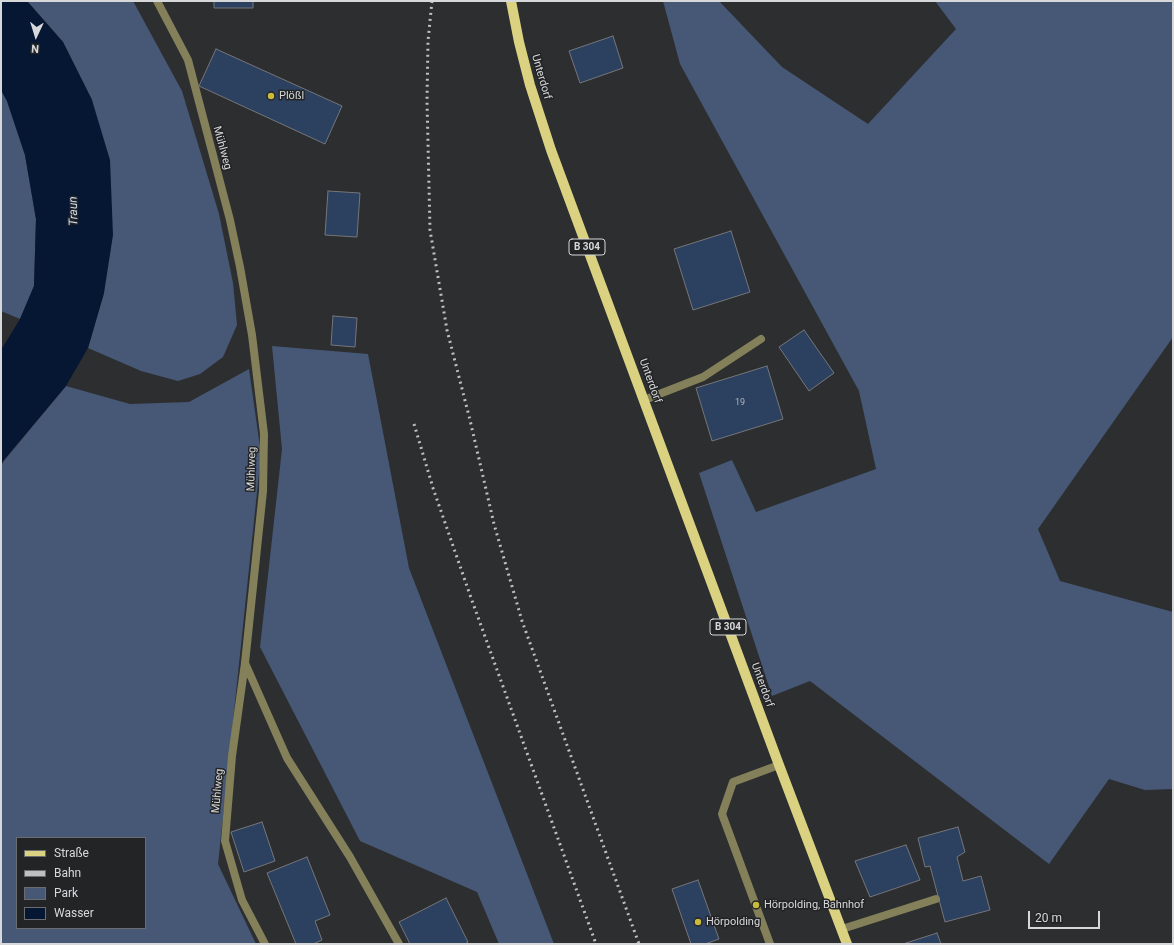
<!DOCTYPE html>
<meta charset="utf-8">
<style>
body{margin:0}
#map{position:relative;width:1174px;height:945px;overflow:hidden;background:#2d2e30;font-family:Roboto,sans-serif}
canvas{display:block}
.frame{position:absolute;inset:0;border:2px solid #d7d8da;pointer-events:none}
.legend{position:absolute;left:16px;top:837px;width:130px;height:92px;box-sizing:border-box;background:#232426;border:1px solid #6b6c6e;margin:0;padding:5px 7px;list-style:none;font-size:12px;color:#d7d8da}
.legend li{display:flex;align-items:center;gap:8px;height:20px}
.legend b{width:20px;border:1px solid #6b6c6e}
.north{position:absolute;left:16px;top:16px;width:40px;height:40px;-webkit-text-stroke:3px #232426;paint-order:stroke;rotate:184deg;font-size:11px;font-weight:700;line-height:16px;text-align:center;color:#d7d8da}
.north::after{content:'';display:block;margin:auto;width:14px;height:18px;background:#d7d8da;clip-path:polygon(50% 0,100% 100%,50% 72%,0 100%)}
.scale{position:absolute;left:1028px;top:911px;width:72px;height:18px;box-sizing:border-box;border:2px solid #d7d8da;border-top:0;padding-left:5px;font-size:12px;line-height:14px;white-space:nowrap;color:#d7d8da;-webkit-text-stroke:3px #232426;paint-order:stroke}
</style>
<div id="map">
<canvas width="1174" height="945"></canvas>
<div class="frame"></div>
<ul class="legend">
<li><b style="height:5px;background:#dad281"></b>Straße</li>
<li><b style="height:5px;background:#bebfc1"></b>Bahn</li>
<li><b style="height:11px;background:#465876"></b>Park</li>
<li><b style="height:11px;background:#061734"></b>Wasser</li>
</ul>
<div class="north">N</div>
<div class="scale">20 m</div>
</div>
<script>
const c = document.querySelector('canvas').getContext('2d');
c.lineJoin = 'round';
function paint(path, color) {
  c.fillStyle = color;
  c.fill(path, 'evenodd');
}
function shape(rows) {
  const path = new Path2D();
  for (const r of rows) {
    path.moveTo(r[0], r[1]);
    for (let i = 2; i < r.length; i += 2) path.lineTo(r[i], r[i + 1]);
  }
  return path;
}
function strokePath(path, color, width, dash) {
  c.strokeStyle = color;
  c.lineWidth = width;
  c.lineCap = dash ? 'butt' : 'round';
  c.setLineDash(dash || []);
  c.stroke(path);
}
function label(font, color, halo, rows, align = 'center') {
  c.font = font + ' Roboto,sans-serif';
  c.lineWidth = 3;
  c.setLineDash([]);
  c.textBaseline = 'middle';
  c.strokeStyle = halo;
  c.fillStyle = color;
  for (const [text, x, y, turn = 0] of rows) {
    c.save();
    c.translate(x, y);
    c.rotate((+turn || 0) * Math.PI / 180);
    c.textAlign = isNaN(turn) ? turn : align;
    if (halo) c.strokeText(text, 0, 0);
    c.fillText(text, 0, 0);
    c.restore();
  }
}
paint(shape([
 [27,1,133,1,182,91,219,214,233,283,237,325,223,357,200,374,178,381,141,371,88,348,104,293,92,100,63,42],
 [663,1,719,1,782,67,868,124,956,29,935,1,1173,1,1173,337,1038,529,1060,581,1173,612,1173,789,1145,790,1109,779,1049,864,810,681,772,696,699,473,732,460,756,512,876,469,859,391,680,64],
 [1,90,7,101,25,155,36,219,34,286,20,319,1,311],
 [272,346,368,354,409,568,554,944,499,944,477,892,360,841,260,647,282,449],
 [249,369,261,454,218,864,256,944,1,944,1,466,3,462,66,386,130,404,189,402],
 [17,838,145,838,145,928,17,928]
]), '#465876');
paint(shape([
 [1,1,27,1,63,42,92,100,110,160,113,235,104,293,88,348,66,386,3,461,1,466,1,350,20,319,34,286,36,219,25,155,7,101,1,90]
]), '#061734');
const building = shape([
 [214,1,253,1,253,8,214,8,214,1],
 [613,36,623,68,580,83,569,51,613,36],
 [216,49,342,106,325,144,199,86,216,49],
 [328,191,360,193,357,237,325,235,328,191],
 [731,231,750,292,693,310,674,249,731,231],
 [333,316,357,318,355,347,331,345,333,316],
 [804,330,834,373,809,391,779,347,804,330],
 [767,366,783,419,712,441,696,388,767,366],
 [262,822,275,861,244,872,231,832,262,822],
 [958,827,965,852,957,857,963,881,981,876,990,910,945,922,930,866,925,867,918,838,958,827],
 [906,845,920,880,870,897,855,861,906,845],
 [307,857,330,915,315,921,322,940,313,944,296,944,267,873,307,857],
 [698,880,719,939,705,944,691,944,672,889,698,880],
 [446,898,468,942,465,944,410,944,399,922,446,898],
 [937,933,941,944,903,944,937,933]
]);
paint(building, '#2c4060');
strokePath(building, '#757679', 1);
strokePath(shape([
 [644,400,703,377,761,339],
 [245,663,287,758,350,857,399,944]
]), '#83805a', 8);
strokePath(shape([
 [157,1,188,60,230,220,240,267,252,335,264,434,263,491,245,663,232,756,225,841,242,900,265,944],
 [842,929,936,899],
 [770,944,722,814,733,782,779,765]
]), '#83805a', 8);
strokePath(shape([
 [511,1,519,42,530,85,551,150,779,765,847,944]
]), '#dad281', 10);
strokePath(shape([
 [432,1,428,41,427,101,430,230,447,330,470,420,494,524,522,621,639,944],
 [414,424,433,488,470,595,596,944]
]), '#bebfc1', 3, [2, 4]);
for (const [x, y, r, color] of [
 [271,96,4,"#c8bb3b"],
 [756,905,4,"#c8bb3b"],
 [698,922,4,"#c8bb3b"]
]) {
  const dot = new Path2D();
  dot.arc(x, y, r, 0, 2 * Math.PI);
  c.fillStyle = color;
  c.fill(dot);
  strokePath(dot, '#232426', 1.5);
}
label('9px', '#acb2bc', null, [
 ["19",740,403]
]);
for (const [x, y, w] of [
 [587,247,36],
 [728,627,36]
]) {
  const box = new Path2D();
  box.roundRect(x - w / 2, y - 8, w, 16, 3);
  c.fillStyle = '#232426';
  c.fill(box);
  strokePath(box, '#d7d8da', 1);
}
label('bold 10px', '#d7d8da', null, [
 ["B 304",587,247],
 ["B 304",728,627]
]);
label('11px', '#d7d8da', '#232426', [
 ["Unterdorf",541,77,74],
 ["Mühlweg",222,148,75],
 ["Unterdorf",650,381,70],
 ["Mühlweg",252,469,-88],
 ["Unterdorf",762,685,70],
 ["Mühlweg",218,791,-85]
]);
label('11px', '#d7d8da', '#232426', [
 ["Plößl",279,96],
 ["Hörpolding, Bahnhof",764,905],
 ["Hörpolding",706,922]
], 'left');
label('italic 12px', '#cfdef6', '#232426', [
 ["Traun",74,211,-91]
]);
</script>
